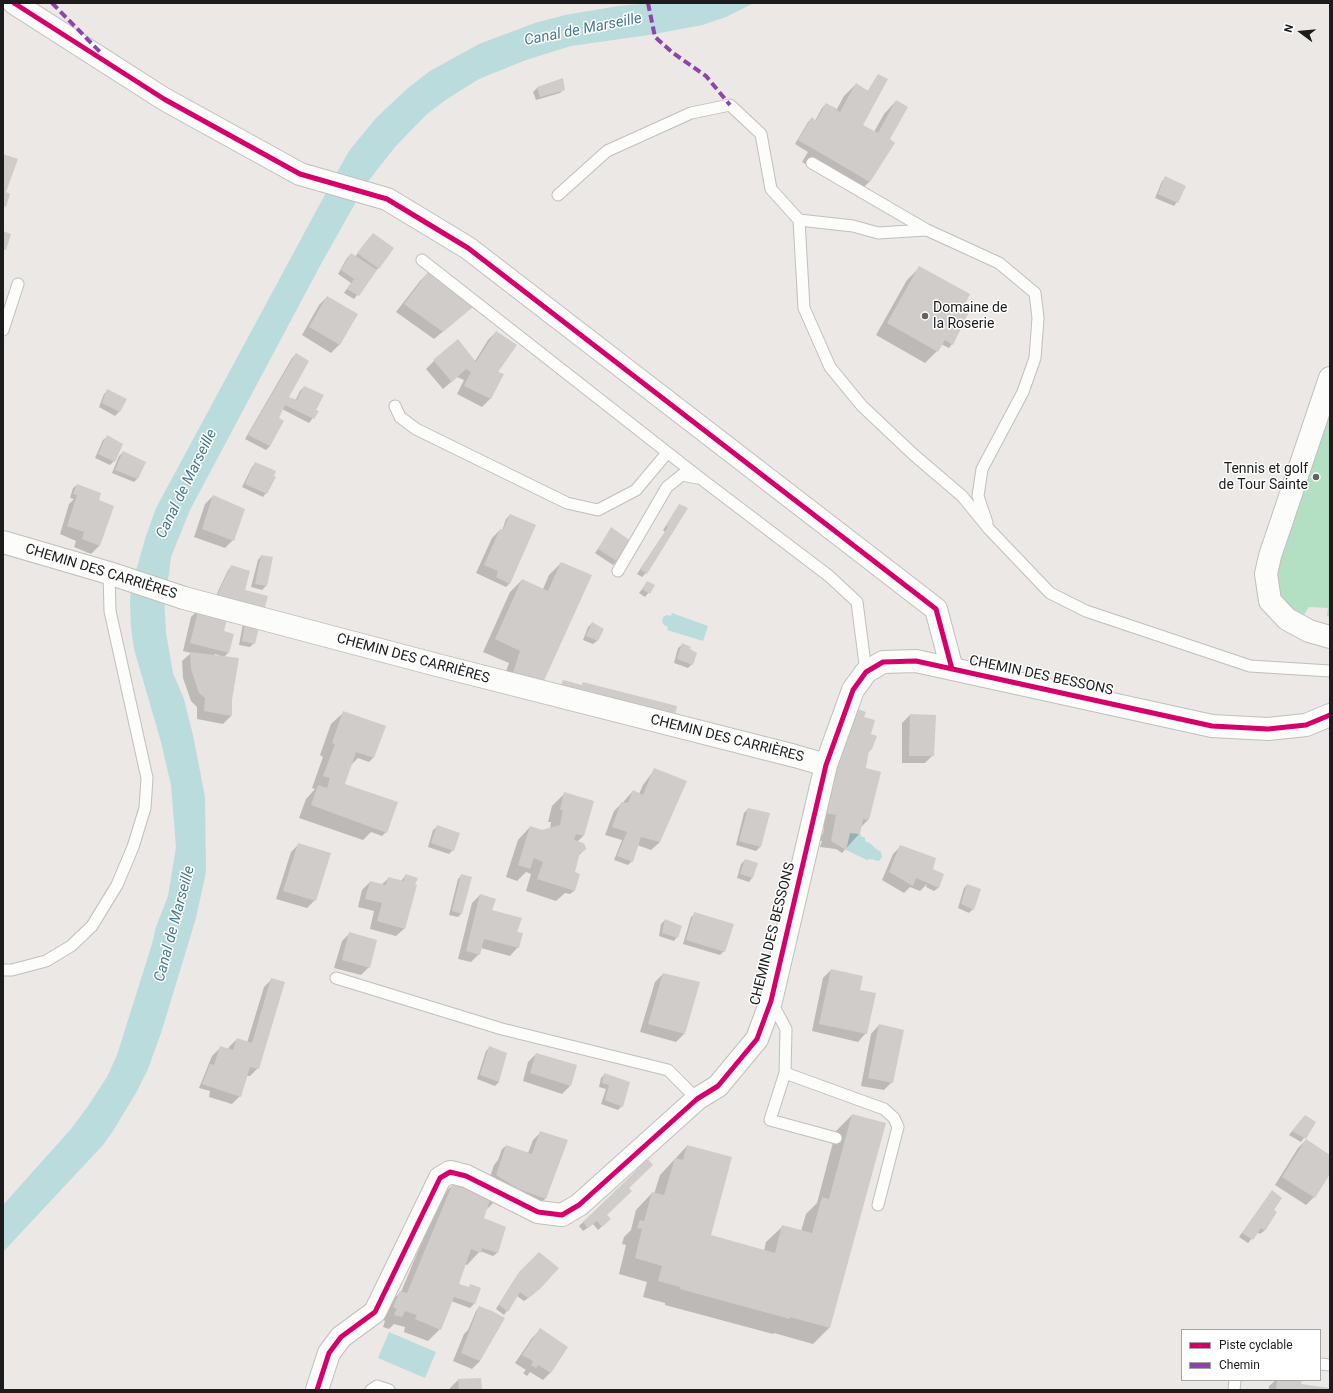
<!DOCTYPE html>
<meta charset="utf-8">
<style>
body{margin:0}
#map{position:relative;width:1333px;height:1393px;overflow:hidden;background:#ebe8e5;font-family:Roboto,sans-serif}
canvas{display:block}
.frame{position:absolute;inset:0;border:4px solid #1c1c1c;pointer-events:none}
.legend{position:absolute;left:1181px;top:1329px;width:140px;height:52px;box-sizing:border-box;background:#fff;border:1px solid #a4a4a4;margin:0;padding:5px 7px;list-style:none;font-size:12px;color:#1c1c1c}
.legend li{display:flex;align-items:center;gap:8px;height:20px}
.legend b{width:20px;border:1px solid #a4a4a4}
.north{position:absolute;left:1281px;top:12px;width:40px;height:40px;-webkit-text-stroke:3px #fff;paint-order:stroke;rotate:286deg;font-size:11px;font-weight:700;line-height:16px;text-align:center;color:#1c1c1c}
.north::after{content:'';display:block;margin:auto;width:14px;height:18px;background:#1c1c1c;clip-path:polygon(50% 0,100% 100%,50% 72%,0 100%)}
</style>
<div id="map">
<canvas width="1333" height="1393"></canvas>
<div class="frame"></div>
<ul class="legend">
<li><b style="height:5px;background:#d6006c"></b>Piste cyclable</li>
<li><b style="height:5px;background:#8e44ad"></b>Chemin</li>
</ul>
<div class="north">N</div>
</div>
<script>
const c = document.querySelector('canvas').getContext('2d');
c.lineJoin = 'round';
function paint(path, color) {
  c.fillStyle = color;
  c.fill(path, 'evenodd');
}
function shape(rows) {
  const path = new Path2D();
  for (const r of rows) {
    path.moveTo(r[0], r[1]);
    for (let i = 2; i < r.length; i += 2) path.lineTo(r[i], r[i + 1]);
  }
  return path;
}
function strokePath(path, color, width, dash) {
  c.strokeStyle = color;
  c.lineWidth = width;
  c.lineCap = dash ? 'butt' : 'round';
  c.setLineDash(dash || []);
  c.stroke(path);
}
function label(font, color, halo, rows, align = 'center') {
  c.font = font + ' Roboto,sans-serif';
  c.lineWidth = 3;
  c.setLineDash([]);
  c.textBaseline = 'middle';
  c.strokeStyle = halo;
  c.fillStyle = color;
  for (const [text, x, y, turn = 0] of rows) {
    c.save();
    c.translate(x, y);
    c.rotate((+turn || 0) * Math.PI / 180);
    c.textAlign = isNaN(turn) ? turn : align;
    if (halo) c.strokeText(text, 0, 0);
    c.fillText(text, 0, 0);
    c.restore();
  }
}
paint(shape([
 [1330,396,1330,617,1327,616,1328,608,1309,607,1303,616,1293,611,1280,598,1274,558]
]), '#b3dfc3');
paint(shape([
 [651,3,754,3,726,17,702,25,649,35,571,46,526,60,479,79,447,99,427,114,395,147,366,184,321,264,190,510,171,557,169,574,164,596,166,633,173,673,184,699,193,735,205,797,206,872,196,918,162,1030,148,1069,136,1093,113,1131,103,1145,3,1252,3,1205,71,1129,88,1106,107,1077,117,1055,152,944,156,927,168,896,176,847,171,785,161,742,134,649,131,627,130,601,131,588,146,536,156,508,335,176,349,151,376,118,408,88,430,71,479,44,535,23,565,15,618,6],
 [672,613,708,626,703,641,667,630,668,627,664,625,662,621,663,617,667,615,671,616],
 [850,833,860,834,862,837,865,837,865,841,871,844,876,849,881,852,882,857,879,861,870,859,867,860,846,850],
 [389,1332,436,1352,425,1378,378,1358]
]), '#bbdcdc');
paint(shape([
 [879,75,862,125,874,132,884,114,896,101,889,140,894,143,869,182,857,194,802,162,808,152,795,144,808,122,812,118,815,121,822,108,826,104,837,109,844,96,856,84,868,91,875,79],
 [562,80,564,89,560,93,536,100,533,92,537,88],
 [1166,178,1177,202,1174,206,1155,198,1162,181],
 [369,238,393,249,354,299,344,293,351,283,338,274,347,258,351,254,355,257],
 [919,268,959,312,952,344,949,348,941,344,937,351,925,363,876,335,907,280],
 [428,273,472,307,434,339,396,312,420,281],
 [327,297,339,345,331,353,302,335,319,305],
 [496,332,497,372,502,375,490,399,482,407,457,394,464,380,457,377,443,389,426,369,434,361,475,361,488,340],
 [296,354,288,397,295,401,300,391,304,387,315,410,318,411,309,423,282,409,277,418,282,422,270,446,266,450,245,439,292,358],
 [107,391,125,400,119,412,115,416,99,407,104,394],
 [107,437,114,461,110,465,95,458,103,440],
 [123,452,137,479,134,482,112,473,119,456],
 [256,463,266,493,263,497,242,487,252,467],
 [77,485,97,503,112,506,99,546,91,554,74,547,76,541,60,534,69,504,74,499,70,498,73,488],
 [213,496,233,540,225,548,194,537,205,504],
 [680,505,646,573,642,577,637,574,665,532,663,530],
 [510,515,510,583,506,587,476,573,492,538,500,530,502,531,506,519],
 [612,528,617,561,613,565,595,553],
 [261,556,272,558,266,586,262,590,251,587,258,560],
 [561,563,542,685,500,688,509,663,483,652,510,592,522,580,543,589,549,575],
 [232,566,249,572,214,600,228,570],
 [648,582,654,586,645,597,639,593],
 [199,609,228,653,224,657,231,701,231,716,223,724,197,719,197,707,191,701,183,678,182,661,191,653,183,651,191,617],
 [215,654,221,656,221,657,213,656],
 [247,620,254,643,250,647,239,645,243,624],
 [592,623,597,641,593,644,583,640,588,627],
 [682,645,689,650,692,664,688,668,674,663,678,648],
 [344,712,385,726,373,758,369,762,358,758,351,765,344,784,386,832,382,836,371,832,363,840,299,818,306,799,315,789,312,788,323,757,320,755,331,724],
 [910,715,933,755,925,763,902,763,902,723],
 [863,718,870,735,871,749,868,753,864,769,880,772,868,820,861,827,859,834,842,853,836,849,820,847,822,841,817,840,818,837,823,834,824,827,813,825],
 [655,769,660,842,651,850,637,845,632,861,628,865,614,860,622,840,605,835,614,811,622,803,623,803,625,800,633,791,639,794,643,785],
 [565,793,584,835,577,842,585,849,578,856,573,872,574,891,570,894,565,893,556,901,526,891,531,874,526,872,517,881,506,877,518,840,530,827,543,831,550,829,551,822,548,822,552,806],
 [748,809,769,814,760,847,756,851,736,845,744,813],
 [437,827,453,850,449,854,428,847,433,830],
 [299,844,315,900,307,908,276,899,291,852],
 [901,846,931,873,943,874,938,888,934,891,926,887,927,884,920,891,910,887,904,893,882,880,893,854],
 [745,860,752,878,749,882,737,878,741,864],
 [406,875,414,885,405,928,396,936,370,929,374,911,358,907,362,890,370,882,381,885,389,878,401,881],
 [462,875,462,913,458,917,449,915,458,879],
 [967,885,973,909,969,913,958,908,964,888],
 [480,895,491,911,516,933,518,947,510,956,481,948,479,954,471,962,458,959,472,903],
 [695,914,724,951,720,955,683,944,691,917],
 [665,920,677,937,674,941,659,936,661,924],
 [350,933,369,967,361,975,334,968,342,941],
 [831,970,859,991,866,1033,858,1042,812,1031,823,978],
 [663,974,699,983,684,1034,676,1042,640,1032,655,982],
 [272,979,258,1068,250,1076,247,1076,240,1096,232,1104,209,1097,210,1091,199,1088,212,1056,220,1048,228,1050,229,1047,237,1039,247,1043,264,987],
 [879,1025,892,1082,884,1090,861,1086,871,1034],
 [490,1047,499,1082,495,1086,477,1079,486,1051],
 [536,1054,570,1086,562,1094,523,1081,528,1062],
 [605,1074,622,1106,618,1110,601,1104,606,1089,599,1087,601,1078],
 [852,1115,830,1327,813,1344,774,1333,773,1334,665,1305,665,1303,643,1297,647,1282,619,1274,626,1245,622,1244,624,1237,631,1230,636,1210,652,1193,654,1194,660,1175,687,1146,709,1236,764,1251,766,1242,783,1226,801,1231,806,1214,817,1203,836,1131],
 [1301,1120,1315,1123,1301,1142,1289,1135],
 [541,1132,567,1141,545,1199,537,1207,488,1183,494,1165,498,1160,502,1149,506,1146,528,1153,533,1140],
 [1306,1140,1330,1156,1330,1172,1314,1197,1306,1205,1275,1185,1298,1148],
 [648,1161,628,1189,606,1215,610,1219,598,1230,593,1224,583,1231,579,1226],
 [454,1184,494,1202,485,1211,480,1223,497,1253,493,1256,480,1251,467,1265,465,1264,455,1289,468,1288,471,1285,480,1288,474,1304,470,1308,451,1301,440,1329,428,1341,404,1332,405,1327,394,1324,389,1329,383,1327,385,1321,382,1319,388,1304,401,1292,441,1196],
 [1272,1191,1272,1210,1276,1212,1264,1231,1260,1234,1257,1232,1248,1243,1239,1237],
 [516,1277,535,1293,524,1301,517,1296,504,1315,496,1309],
 [479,1307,480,1361,472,1369,453,1361,464,1334,468,1330,476,1311],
 [540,1330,551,1372,543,1380,530,1372,527,1376,523,1373,526,1370,515,1363,532,1338],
 [458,1380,481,1390,450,1390,450,1388],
 [1276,1380,1301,1381,1300,1385,1330,1390,1269,1390,1269,1386]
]), '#0003');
paint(shape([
 [878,74,888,79,863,125,878,133,896,100,908,107,890,139,895,143,870,182,798,140,812,117,816,121,826,103,837,109,837,110,840,112,856,83,868,91],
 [563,78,565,90,540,97,537,87],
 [3,154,18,159,6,192,10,194,6,207,3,206],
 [1165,176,1186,186,1178,203,1158,194],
 [3,231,11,234,6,250,3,249],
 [373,233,394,248,379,269,357,253],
 [351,253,377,270,359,296,347,289,354,279,341,270],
 [919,266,970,294,963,308,969,312,953,345,945,340,938,352,887,323],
 [428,272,473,307,443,332,404,304],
 [327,296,358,314,340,345,309,327],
 [496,331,517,345,498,372,504,374,491,399,464,386,471,372,466,369,452,382,433,360,458,339,476,362],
 [296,353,309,361,289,397,297,400,304,386,324,395,316,410,319,411,314,419,285,405,279,418,284,421,270,446,248,435],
 [107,389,127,399,120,412,102,403],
 [107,435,123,444,115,462,98,454],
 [123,451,146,462,138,479,115,470],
 [255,462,276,471,274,476,276,477,267,494,245,484],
 [77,484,101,493,99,500,114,506,100,546,82,539,84,532,67,526,77,495,73,494],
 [213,495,245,509,234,541,202,529],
 [679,504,688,508,647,574,640,569,668,527,666,525],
 [510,514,536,525,510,584,496,577,498,571,484,565,500,529,503,530],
 [611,527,631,541,618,562,598,549],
 [261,555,273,557,267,586,255,584],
 [561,562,592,575,542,685,512,676,520,651,495,639,522,579,548,591],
 [231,565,250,571,245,590,268,596,264,610,217,596],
 [647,581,655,585,650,594,642,589],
 [199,608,228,615,224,631,234,634,229,653,190,643],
 [246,619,260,623,255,644,242,641],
 [592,622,604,629,598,641,586,636],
 [682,643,691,647,690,649,697,653,693,665,677,659],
 [190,652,239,658,232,700,232,716,204,711,205,698,199,693,191,669],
 [563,680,582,685,583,682,677,706,674,720,559,690],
 [855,708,866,712,864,717,875,720,871,734,877,736,872,749,869,750,866,768,881,772,869,820,863,819,860,834,850,833,846,850,831,841,836,815,825,813,829,790],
 [343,711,386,726,374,758,356,752,345,784,398,802,387,833,311,805,318,785,327,788,330,778,323,776,335,744,332,743],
 [910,714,936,715,934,756,909,756],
 [654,768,687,781,660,842,641,837,633,862,617,856,627,832,612,827,621,802,628,803,633,790,643,795],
 [564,792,594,801,584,836,576,834,574,840,583,843,585,845,586,849,583,852,580,852,575,872,580,874,575,891,537,879,543,862,534,858,530,869,518,865,530,826,542,830,560,825,563,810,560,810],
 [748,808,770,813,761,847,739,841],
 [437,825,460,833,454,851,431,843],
 [298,843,331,853,316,901,283,891],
 [900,845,936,858,933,869,944,874,939,888,916,878,913,886,889,872],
 [745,859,758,863,753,878,740,874],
 [405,874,418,878,415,884,417,885,405,929,377,921,382,903,365,899,370,881,386,885,388,877,404,881],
 [461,874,472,877,462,914,452,911],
 [967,884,981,889,974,910,961,904],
 [480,894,496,899,492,910,522,918,517,932,523,933,519,948,484,939,480,955,466,951],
 [694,912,734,924,725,952,686,940],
 [665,919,682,926,678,938,662,933],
 [349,932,377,940,370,968,342,960],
 [831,969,863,976,860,990,876,993,867,1034,819,1024],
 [663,973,700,982,685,1034,648,1024],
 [271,978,285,982,259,1069,250,1067,241,1097,202,1084,210,1064,214,1065,220,1046,233,1050,237,1038,252,1043],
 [879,1024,904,1030,893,1083,868,1078],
 [489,1046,507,1053,499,1082,480,1075],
 [536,1053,577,1065,571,1086,530,1073],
 [604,1073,630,1082,623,1107,605,1100,609,1085,602,1083],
 [852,1114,886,1123,830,1328,790,1317,790,1319,680,1289,680,1287,658,1281,662,1266,635,1258,642,1229,637,1228,640,1220,644,1221,652,1192,664,1195,675,1158,683,1160,687,1145,732,1157,711,1235,775,1253,782,1225,812,1233,822,1197,829,1199],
 [1305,1115,1316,1122,1306,1139,1292,1131],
 [540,1131,568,1140,546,1199,519,1189,496,1175,506,1145,532,1154],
 [1306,1139,1330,1155,1330,1174,1315,1198,1282,1177],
 [648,1159,653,1165,629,1188,632,1191,607,1215,611,1219,602,1227,597,1221,588,1228,583,1222],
 [453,1183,496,1199,495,1202,490,1200,484,1218,506,1227,498,1253,482,1248,481,1253,471,1249,459,1284,469,1287,470,1284,481,1288,475,1304,454,1297,441,1330,415,1319,417,1315,405,1311,402,1317,394,1315,397,1309,393,1307,400,1291,407,1293],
 [1272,1190,1282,1198,1274,1210,1277,1212,1265,1231,1261,1228,1253,1240,1242,1233],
 [539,1252,559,1268,540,1289,528,1298,520,1292,508,1312,499,1305,519,1272],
 [479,1306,492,1311,505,1318,480,1361,461,1353],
 [540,1328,568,1347,551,1373,538,1365,536,1368,531,1365,533,1361,522,1355],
 [481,1378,482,1390,459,1390,458,1379],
 [1277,1380,1302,1381,1301,1384,1330,1388,1330,1390,1276,1390]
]), '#cfccca');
const lane = shape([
 [812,163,927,230,999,263,1035,293,1038,318,1035,358,1023,392,982,469,978,496,987,523],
 [558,195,607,151,691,113,730,105,761,134,771,189,799,220,804,308,830,367,862,406,914,455,962,496,989,529,1050,593,1086,611,1250,666,1330,671],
 [799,220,853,226,878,233,926,230],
 [422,260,700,478,829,576,857,602,866,672],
 [3,330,18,284],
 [395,406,400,417,416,429,567,503,598,510,636,490,667,453],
 [618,571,667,487,682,475,697,478],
 [3,970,12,970,46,961,71,946,92,926,117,885,133,847,145,808,147,778,110,611,109,573],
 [336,978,502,1029,668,1070,697,1099],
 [771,1001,786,1029,785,1073,770,1120,836,1138],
 [785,1073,884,1109,894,1118,898,1127,878,1205],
 [1320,1364,1330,1365],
 [371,1390,377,1386,389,1390],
 [1234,1390,1235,1380]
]);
const street = shape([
 [14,3,164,99,300,174,387,199,468,248,936,609,952,669],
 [1330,378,1270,556,1266,574,1270,601,1287,619,1309,631,1330,637],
 [3,542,109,573,184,598,437,665,795,756,826,765],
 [317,1390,329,1353,341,1337,375,1312,440,1178,450,1172,466,1176,538,1212,562,1215,579,1205,697,1099,718,1086,757,1039,771,1001,826,765,853,690,866,672,883,662,916,661,1212,726,1268,729,1306,725,1330,715]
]);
strokePath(lane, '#c0bfbd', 13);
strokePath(street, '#c0bfbd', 24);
strokePath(lane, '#fcfcfb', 11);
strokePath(street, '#fcfcfb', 22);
strokePath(shape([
 [52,3,102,54],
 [648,3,655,37,673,53,706,76,730,105]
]), '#8e44ad', 4, [8, 4]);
strokePath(shape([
 [14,3,164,99,300,174,387,199,468,248,936,609,952,669],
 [317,1390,329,1353,341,1337,375,1312,440,1178,450,1172,466,1176,538,1212,562,1215,579,1205,697,1099,718,1086,757,1039,771,1001,826,765,853,690,866,672,883,662,916,661,1212,726,1268,729,1306,725,1330,715]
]), '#d6006c', 5);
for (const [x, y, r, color] of [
 [925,316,4,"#646362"],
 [1316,477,4,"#646362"]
]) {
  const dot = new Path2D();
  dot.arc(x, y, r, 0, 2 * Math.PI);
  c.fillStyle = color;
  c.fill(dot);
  strokePath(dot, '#fff', 1.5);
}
label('14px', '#1c1c1c', '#fff', [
 ["Domaine de",933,308],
 ["la Roserie",933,324],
 ["Tennis et golf",1308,469,"right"],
 ["de Tour Sainte",1308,485,"right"]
], 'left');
label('14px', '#1c1c1c', '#fff', [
 ["CHEMIN DES CARRIÈRES",101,572,17],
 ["CHEMIN DES CARRIÈRES",413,659,15],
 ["CHEMIN DES BESSONS",1041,676,12],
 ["CHEMIN DES CARRIÈRES",727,739,14],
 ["CHEMIN DES BESSONS",773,934,-76]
]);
label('italic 15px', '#477a8e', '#fff', [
 ["Canal de Marseille",583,30,-11],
 ["Canal de Marseille",187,484,-64],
 ["Canal de Marseille",175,924,-75]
]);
</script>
